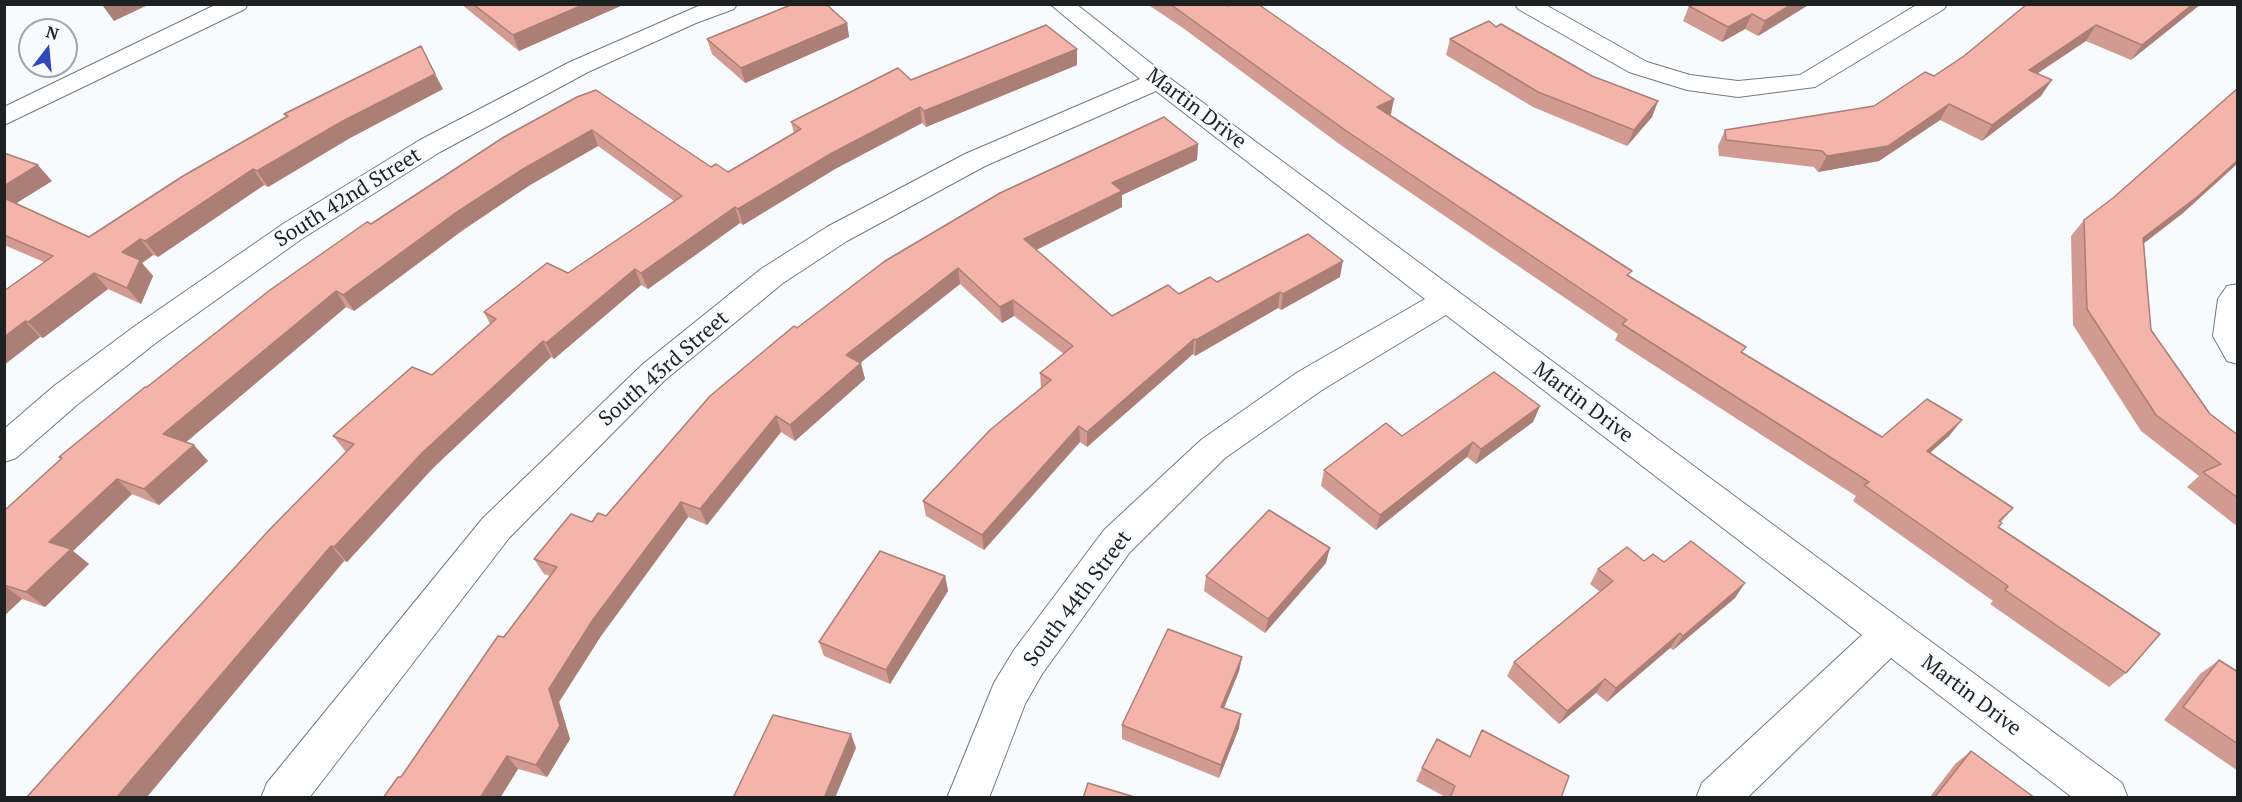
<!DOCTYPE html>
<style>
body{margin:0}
#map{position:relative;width:2242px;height:802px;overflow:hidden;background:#f8fbfe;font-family:"PT Serif",serif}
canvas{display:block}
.frame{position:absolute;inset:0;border:6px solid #1e2122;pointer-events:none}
.north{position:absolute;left:18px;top:18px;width:60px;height:60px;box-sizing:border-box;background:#f8fbfe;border:2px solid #a1a4a6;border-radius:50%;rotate:16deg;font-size:16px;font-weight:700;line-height:24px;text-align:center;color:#1e2122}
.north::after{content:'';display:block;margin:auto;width:21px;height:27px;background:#2f48b9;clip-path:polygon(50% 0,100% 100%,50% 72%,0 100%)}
</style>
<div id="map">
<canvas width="2242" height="802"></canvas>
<div class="frame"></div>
<div class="north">N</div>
</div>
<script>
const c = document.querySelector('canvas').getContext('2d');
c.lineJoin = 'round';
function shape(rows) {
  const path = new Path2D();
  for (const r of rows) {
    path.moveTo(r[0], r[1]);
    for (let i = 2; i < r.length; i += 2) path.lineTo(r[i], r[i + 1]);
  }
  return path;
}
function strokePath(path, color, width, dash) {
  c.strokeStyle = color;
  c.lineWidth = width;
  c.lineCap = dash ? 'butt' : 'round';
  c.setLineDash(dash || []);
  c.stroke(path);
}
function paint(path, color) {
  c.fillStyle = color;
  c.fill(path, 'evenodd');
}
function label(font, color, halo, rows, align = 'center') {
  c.font = font + ' "PT Serif",serif';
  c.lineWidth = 4.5;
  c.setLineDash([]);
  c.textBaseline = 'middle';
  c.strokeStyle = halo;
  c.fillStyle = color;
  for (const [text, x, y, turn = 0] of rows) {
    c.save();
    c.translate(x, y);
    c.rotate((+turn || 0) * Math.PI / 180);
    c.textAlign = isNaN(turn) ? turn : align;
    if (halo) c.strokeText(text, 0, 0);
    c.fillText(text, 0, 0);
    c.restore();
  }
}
const street = shape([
 [217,4,248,4,245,9,4,125,4,107,217,4],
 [703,4,737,4,734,9,696,23,588,72,440,152,303,238,157,342,78,404,16,458,4,462,4,429,54,386,135,326,283,224,420,140,570,62,703,4],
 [1050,4,1076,4,1167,76,2122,783,2128,798,2073,798,1891,658,1747,798,1696,798,1702,783,1862,635,1446,315,1322,390,1225,458,1130,552,1042,674,1025,704,989,798,947,798,994,683,1014,650,1104,530,1201,440,1298,372,1425,299,1156,91,985,166,847,241,783,283,665,380,509,538,309,798,261,798,267,783,483,518,643,364,761,269,827,227,965,154,1140,79,1050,4],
 [1515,4,1544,4,1647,62,1690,75,1738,81,1800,75,1918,4,1947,4,1944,9,1815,87,1738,97,1687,90,1629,72,1518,9,1515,4],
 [2238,284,2238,364,2227,361,2213,336,2218,299,2227,286,2238,284]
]);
strokePath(street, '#73797d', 2);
paint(street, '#fff');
paint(shape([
 [461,4,625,4,519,51],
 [1147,4,1226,4,1391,114,1389,115,1743,353,1882,437,1949,436,1930,453,2013,508,2001,522,1998,527,2126,673,2109,687,1990,604,1993,601,1853,501,1856,496,1615,340,1618,334,1342,146,1183,28],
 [1810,4,1758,36,1745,29,1722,42,1683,21,1689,6],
 [2027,4,2201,4,2131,60,2086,41,2037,74,2041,96,1982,141,1940,120,1879,161,1818,172,1814,167,1719,156,1718,146,1725,130,1874,106,1934,76,1964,56],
 [847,23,849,37,745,83,712,54,707,39],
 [1496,27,1592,76,1658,101,1652,117,1627,146,1533,107,1446,55,1450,39],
 [1077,49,1077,65,926,127,922,123,835,169,743,225,740,223,648,289,641,285,554,359,551,357,433,468,347,562,344,561,146,798,26,798,346,452,333,436,432,375,490,324,484,312,568,273,674,201,598,146,530,185,463,230,354,311,346,307,186,442,208,461,159,505,132,494,73,551,89,564,45,607,22,599,4,616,4,511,61,459,59,457,147,387,371,224,577,97,711,167,728,172,794,133,791,122,911,80],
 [2238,88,2238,164,2237,164,2183,213,2144,243,2151,330,2210,414,2238,435,2238,527,2187,487,2199,476,2141,431,2073,325,2071,236,2084,220,2113,198],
 [443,89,350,138,268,187,264,185,158,257,153,255,142,263,153,276,141,304,108,289,43,338,40,337,4,365,44,262,4,245,4,153,52,181,16,203,89,237,286,117,284,114],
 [1198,144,1197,160,1122,195,1122,207,1036,250,1112,316,1179,294,1217,282,1340,277,1281,310,1278,308,1195,356,1193,354,1087,447,1080,442,984,550,926,516,923,501,1041,388,1040,373,1064,354,1014,316,1002,323,960,284,860,363,865,379,795,441,781,432,707,525,688,517,601,636,559,702,570,739,547,777,518,769,500,798,383,798,401,777,504,637,550,576,544,574,534,559,592,522,606,516,797,328],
 [1540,406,1533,422,1476,464,1467,457,1376,530,1321,486,1324,470,1402,436],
 [1644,561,1664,562,1735,598,1673,650,1670,648,1607,702,1596,693,1559,724,1507,676,1514,662,1600,592,1590,584,1598,569],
 [1326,563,1265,633,1204,591,1206,576],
 [945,576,948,591,890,684,824,656,819,642],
 [1242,657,1239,671,1224,708,1239,728,1219,778,1122,739,1122,725],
 [2219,660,2238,672,2238,771,2164,720,2200,674],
 [1971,751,2035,798,1929,798,1955,764],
 [1469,757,1561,798,1447,798,1416,781,1422,768]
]), '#d29b91');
paint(shape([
 [105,4,150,4,114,21,103,6],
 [585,4,625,4,519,51,513,35],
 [1792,4,1810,4,1758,36,1765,21],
 [2193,4,2201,4,2131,60,2142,45],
 [1752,14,1745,29,1722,42,1728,27],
 [847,23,849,37,745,83,741,68],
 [2096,25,2086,41,2019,85,2029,70],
 [1077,49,1077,65,926,127,924,111],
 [435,74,443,89,350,138,268,187,257,171,341,122],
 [2052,80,2041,96,1982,141,1992,125],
 [1394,99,1391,114,1374,123,1377,107],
 [1658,101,1652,117,1627,146,1634,130],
 [1949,104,1940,120,1879,161,1818,172,1827,156],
 [920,107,922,123,835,169,743,225,738,209,832,153],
 [592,130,598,146,530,185,463,230,354,311,343,295,454,214,523,169],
 [1198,144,1197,160,1122,195,1122,207,1026,255,1024,239,1112,183],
 [2238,160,2237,164,2183,213,2130,254,2143,238],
 [38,165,52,181,7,209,4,206,4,186],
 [253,169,264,185,158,257,145,241],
 [735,207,740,223,648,289,641,273],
 [140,239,153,255,142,263,153,276,141,304,127,288,122,252],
 [1343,261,1340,277,1281,310,1283,294],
 [958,268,960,284,850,371,846,355],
 [635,269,641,285,554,359,546,343],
 [94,273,108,289,43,338,28,322],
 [336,291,346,307,178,449,163,434],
 [1280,292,1278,308,1195,356,1196,340],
 [1013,300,1014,316,1002,323,1000,307],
 [25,321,40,337,4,365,4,337],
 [1194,339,1193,354,1087,447,1087,432],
 [543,341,551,357,433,468,347,562,334,547,422,453],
 [861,363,865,379,795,441,790,425],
 [1540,406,1533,422,1476,464,1481,449],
 [776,416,781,432,707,525,700,509],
 [1962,420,1949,436,1915,466,1927,451],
 [1079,426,1080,442,984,550,982,535],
 [1473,442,1467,457,1376,530,1380,515],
 [194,445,208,461,159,505,144,489],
 [117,479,132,494,73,551,89,564,45,607,26,592,49,542],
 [681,502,688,517,601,636,559,702,570,739,547,777,536,765,549,689,592,621],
 [331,546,344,561,146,798,116,798],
 [1330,548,1326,563,1265,633,1268,619],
 [945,576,948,591,890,684,886,670],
 [1745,583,1735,598,1673,650,1683,636],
 [4,585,22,599,4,616],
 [1680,633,1670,648,1607,702,1616,688],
 [1242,657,1239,671,1219,720,1221,707],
 [1605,679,1596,693,1559,724,1567,711],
 [1241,714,1239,728,1219,778,1221,765],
 [851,734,856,748,835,798,824,798],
 [507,756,518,769,500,798,480,798]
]), '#ab7e76');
const building = shape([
 [473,4,585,4,513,35,473,4],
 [793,4,826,4,847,23,741,68,707,39,793,4],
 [1170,4,1226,4,1228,6,1232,4,1258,4,1394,99,1377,107,1632,271,1627,275,1746,347,1741,352,1882,437,1927,399,1962,420,1927,451,2013,508,1999,521,2002,523,1998,527,2160,634,2126,673,2005,590,2008,586,1864,485,1869,482,1622,324,1627,320,1345,130,1170,4],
 [1691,4,1792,4,1765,21,1752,14,1728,27,1689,6,1691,4],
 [2027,4,2193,4,2142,45,2096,25,2029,70,2052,80,1992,125,1949,104,1888,146,1827,156,1822,151,1726,140,1725,130,1874,106,1925,72,1934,76,1964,56,2027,4],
 [1489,21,1496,27,1501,24,1592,76,1658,101,1634,130,1538,92,1450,39,1489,21],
 [1046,25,1077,49,924,111,920,107,832,153,738,209,735,207,641,273,635,269,546,343,543,341,422,453,334,547,331,546,116,798,26,798,159,650,272,527,354,444,333,436,412,367,432,375,496,319,484,312,547,263,568,273,682,196,592,130,523,169,454,214,343,295,336,291,163,434,194,445,144,489,117,479,49,542,71,549,26,592,4,585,4,511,62,458,59,457,145,387,147,387,270,290,367,222,371,224,504,137,577,97,596,90,711,167,716,164,728,172,801,129,791,122,898,68,911,80,1046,25],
 [421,46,435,74,341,122,257,171,253,169,145,241,140,239,122,252,140,260,127,288,94,273,28,322,25,321,4,337,4,291,53,256,4,235,4,198,89,237,183,176,288,116,284,114,421,46],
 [2238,88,2238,160,2197,197,2143,238,2151,330,2210,414,2238,435,2238,498,2203,472,2221,464,2156,415,2087,309,2084,220,2113,198,2238,88],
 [1164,117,1198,144,1112,183,1122,191,1024,239,1112,316,1168,285,1179,294,1210,277,1217,282,1308,234,1343,261,1283,294,1280,292,1196,340,1194,339,1087,432,1079,426,982,535,923,501,990,430,1051,380,1040,373,1073,346,1013,300,1000,307,958,268,846,355,861,363,790,425,776,416,700,509,681,502,592,621,549,689,560,726,536,765,507,756,480,798,383,798,398,777,401,777,498,636,504,637,557,567,534,559,571,514,592,522,598,513,606,516,710,396,794,326,797,328,885,261,1000,193,1164,117],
 [4,153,38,165,4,186,4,153],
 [1494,372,1540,406,1481,449,1473,442,1380,515,1324,470,1386,423,1402,436,1494,372],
 [1269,510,1330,548,1268,619,1206,576,1269,510],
 [1691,541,1745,583,1683,636,1680,633,1616,688,1605,679,1567,711,1514,662,1613,581,1598,569,1627,547,1644,561,1653,554,1664,562,1691,541],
 [880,551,945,576,886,670,819,642,880,551],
 [1168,629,1242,657,1221,707,1241,714,1221,765,1122,725,1168,629],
 [2219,660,2238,672,2238,744,2183,707,2219,660],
 [773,715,851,734,824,798,733,798,773,715],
 [1482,730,1569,776,1561,798,1450,798,1455,786,1422,768,1437,739,1470,757,1482,730],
 [1971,751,2035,798,1934,798,1971,751],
 [1088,783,1138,798,1083,798,1088,783]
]);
paint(building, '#f4b4a9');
strokePath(building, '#ab7e76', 1.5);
label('21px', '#1e2122', '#f8fbfe', [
 ["Martin Drive",1196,109,37],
 ["South 42nd Street",348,198,-32],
 ["South 43rd Street",664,369,-41],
 ["Martin Drive",1583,403,37],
 ["South 44th Street",1078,599,-53],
 ["Martin Drive",1971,696,37]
]);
</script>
